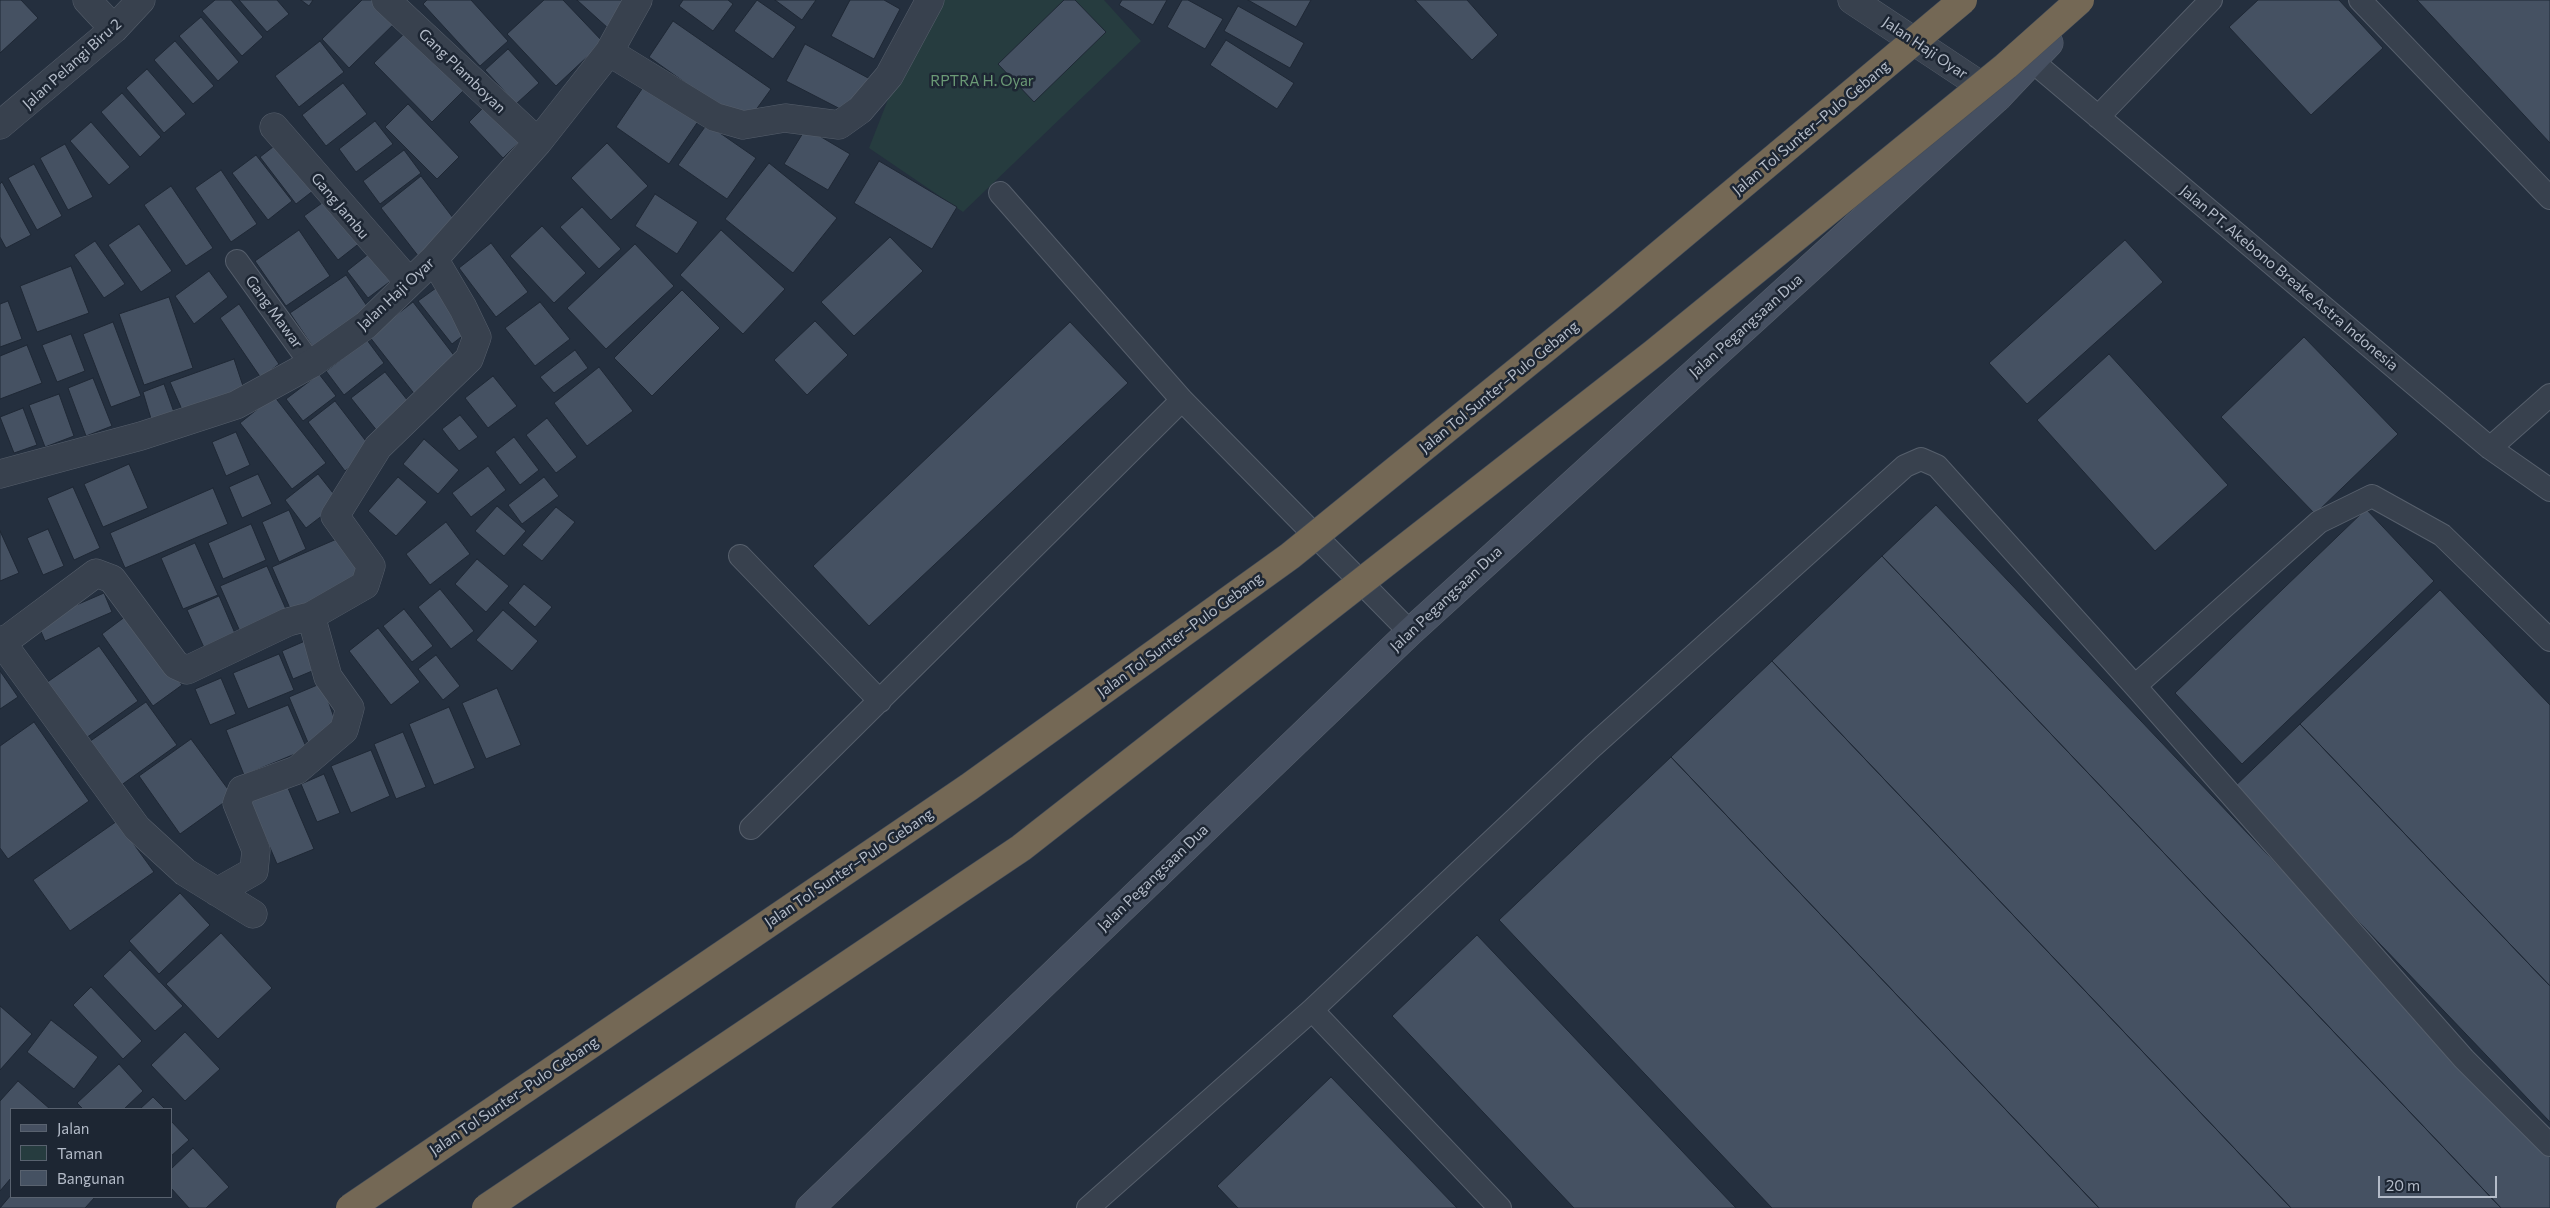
<!DOCTYPE html>
<meta charset="utf-8">
<style>
body{margin:0}
#map{position:relative;width:2550px;height:1208px;overflow:hidden;background:#242f3e;font-family:Commissioner,sans-serif}
canvas{display:block}
.legend{position:absolute;left:10px;top:1108px;width:162px;height:90px;box-sizing:border-box;background:#1d2633;border:1px solid #59626f;margin:0;padding:6px 9px;list-style:none;font-size:15px;color:#b4bcc9}
.legend li{display:flex;align-items:center;gap:10px;height:25px}
.legend b{width:25px;border:1px solid #59626f}
.scale{position:absolute;left:2378px;top:1176px;width:119px;height:22px;box-sizing:border-box;border:2px solid #b4bcc9;border-top:0;padding-left:6px;font-size:15px;line-height:18px;white-space:nowrap;color:#b4bcc9;-webkit-text-stroke:4px #1d2633;paint-order:stroke}
</style>
<div id="map">
<canvas width="2550" height="1208"></canvas>
<ul class="legend">
<li><b style="height:6px;background:#465061"></b>Jalan</li>
<li><b style="height:14px;background:#263c3f"></b>Taman</li>
<li><b style="height:14px;background:#455162"></b>Bangunan</li>
</ul>
<div class="scale">20 m</div>
</div>
<script>
const c = document.querySelector('canvas').getContext('2d');
c.lineJoin = 'round';
function paint(path, color) {
  c.fillStyle = color;
  c.fill(path, 'evenodd');
}
function shape(rows) {
  const path = new Path2D();
  for (const r of rows) {
    path.moveTo(r[0], r[1]);
    for (let i = 2; i < r.length; i += 2) path.lineTo(r[i], r[i + 1]);
  }
  return path;
}
function strokePath(path, color, width, dash) {
  c.strokeStyle = color;
  c.lineWidth = width;
  c.lineCap = dash ? 'butt' : 'round';
  c.setLineDash(dash || []);
  c.stroke(path);
}
function label(font, color, halo, rows, align = 'center') {
  c.font = font + ' Commissioner,sans-serif';
  c.lineWidth = 5;
  c.setLineDash([]);
  c.textBaseline = 'middle';
  c.strokeStyle = halo;
  c.fillStyle = color;
  for (const [text, x, y, turn = 0] of rows) {
    c.save();
    c.translate(x, y);
    c.rotate((+turn || 0) * Math.PI / 180);
    c.textAlign = isNaN(turn) ? turn : align;
    if (halo) c.strokeText(text, 0, 0);
    c.fillText(text, 0, 0);
    c.restore();
  }
}
paint(shape([
 [927,0,1104,0,1141,41,963,212,869,148]
]), '#263c3f');
const building = shape([
 [0,0,21,0,38,18,0,53,0,0],
 [215,0,231,0,263,37,242,56,202,11,215,0],
 [239,0,277,0,289,14,267,32,239,0],
 [301,0,313,0,309,6,301,0],
 [362,0,381,0,399,19,349,68,322,39,362,0],
 [427,0,471,0,508,41,480,66,423,4,427,0],
 [544,0,563,0,603,42,556,86,507,34,544,0],
 [577,0,622,0,630,7,609,29,577,0],
 [683,0,728,0,733,4,713,31,679,6,683,0],
 [757,0,796,27,773,59,734,31,757,0],
 [775,0,816,0,802,20,775,0],
 [850,0,884,0,900,9,874,59,831,36,850,0],
 [1064,0,1075,0,1106,32,1034,102,998,64,1064,0],
 [1122,0,1167,0,1153,25,1119,5,1122,0],
 [1182,0,1188,0,1223,19,1205,49,1167,27,1182,0],
 [1248,0,1311,0,1296,27,1248,0],
 [1415,0,1467,0,1498,35,1472,60,1415,0],
 [2258,0,2339,0,2383,48,2311,115,2229,27,2258,0],
 [2417,0,2550,0,2550,143,2417,0],
 [1238,6,1304,43,1290,68,1224,31,1238,6],
 [201,17,239,62,218,81,179,36,201,17],
 [673,21,771,89,745,125,649,57,673,21],
 [409,29,466,88,432,122,374,63,409,29],
 [1226,40,1294,83,1277,109,1210,65,1226,40],
 [175,41,214,86,193,104,154,60,175,41],
 [320,41,344,72,299,107,275,76,320,41],
 [805,44,870,79,852,115,786,81,805,44],
 [508,49,539,83,516,104,485,70,508,49],
 [147,69,186,114,164,133,126,88,147,69],
 [343,83,367,114,326,146,302,115,343,83],
 [646,83,699,120,669,164,616,127,646,83],
 [122,93,161,137,140,157,101,112,122,93],
 [408,104,459,157,437,179,385,127,408,104],
 [487,104,522,139,503,158,469,122,487,104],
 [375,121,393,144,356,172,339,149,375,121],
 [91,122,130,167,109,185,70,141,91,122],
 [707,124,756,158,727,199,678,165,707,124],
 [806,128,850,154,828,190,784,164,806,128],
 [282,140,318,187,296,204,260,157,282,140],
 [607,143,648,186,611,220,571,178,607,143],
 [65,144,93,197,68,210,40,158,65,144],
 [404,150,421,173,380,204,363,181,404,150],
 [256,155,292,201,268,220,232,173,256,155],
 [879,161,957,207,932,249,854,203,879,161],
 [769,163,837,218,793,273,725,219,769,163],
 [34,164,62,216,37,230,8,178,34,164],
 [221,170,257,224,231,242,195,188,221,170],
 [421,176,460,227,419,257,381,208,421,176],
 [2,182,31,235,6,248,0,237,0,184,2,182],
 [171,186,213,248,186,266,144,205,171,186],
 [655,194,698,222,677,254,635,226,655,194],
 [329,198,361,242,338,260,304,216,329,198],
 [582,207,621,249,599,269,560,227,582,207],
 [139,224,172,271,141,292,108,245,139,224],
 [542,226,586,273,554,303,510,256,542,226],
 [299,230,330,276,286,306,255,261,299,230],
 [721,230,785,289,743,334,680,275,721,230],
 [890,237,923,271,854,336,821,302,890,237],
 [2125,240,2163,282,2027,404,1989,363,2125,240],
 [95,241,125,284,104,298,74,255,95,241],
 [491,243,528,292,496,317,459,268,491,243],
 [635,244,674,286,606,349,567,308,635,244],
 [371,252,392,280,368,298,347,271,371,252],
 [71,266,89,313,37,332,20,286,71,266],
 [209,271,228,297,194,324,175,296,209,271],
 [346,275,371,312,315,350,290,313,346,275],
 [436,288,469,331,452,344,418,301,436,288],
 [682,290,720,328,652,396,614,358,682,290],
 [169,297,193,368,144,385,119,314,169,297],
 [8,301,22,339,0,347,0,304,8,301],
 [413,302,459,362,416,396,369,336,413,302],
 [540,302,570,339,535,366,505,328,540,302],
 [239,304,279,364,261,378,220,318,239,304],
 [815,321,848,355,807,395,774,360,815,321],
 [113,322,141,396,111,407,83,334,113,322],
 [1070,322,1128,383,869,626,813,566,1070,322],
 [71,334,85,371,57,382,42,345,71,334],
 [2304,337,2398,434,2315,514,2221,417,2304,337],
 [367,340,384,363,344,395,326,371,367,340],
 [27,345,42,383,0,399,0,356,27,345],
 [575,350,588,368,554,393,540,377,575,350],
 [2109,354,2228,485,2155,551,2037,420,2109,354],
 [234,359,244,389,183,412,170,382,234,359],
 [599,367,633,411,587,446,554,403,599,367],
 [385,372,412,406,378,432,351,398,385,372],
 [319,374,336,396,303,421,286,399,319,374],
 [493,376,517,406,488,428,465,398,493,376],
 [93,378,112,426,86,436,68,388,93,378],
 [164,384,175,415,152,422,143,392,164,384],
 [59,394,74,436,45,447,29,405,59,394],
 [274,396,326,463,292,489,240,423,274,396],
 [335,401,372,449,345,471,308,422,335,401],
 [23,408,37,445,14,453,0,417,23,408],
 [460,415,478,437,459,451,442,429,460,415],
 [547,418,577,457,556,473,526,435,547,418],
 [236,432,250,465,226,476,212,442,236,432],
 [514,437,539,470,520,485,495,452,514,437],
 [424,439,459,470,438,494,403,464,424,439],
 [129,464,148,508,103,527,84,484,129,464],
 [488,466,506,490,471,517,452,493,488,466],
 [258,474,272,504,242,518,229,487,258,474],
 [318,474,340,502,306,528,285,500,318,474],
 [398,477,427,502,396,536,368,511,398,477],
 [544,477,559,496,522,524,508,505,544,477],
 [73,487,100,548,74,560,47,498,73,487],
 [213,488,228,524,125,568,110,533,213,488],
 [1936,505,2550,1152,2550,1208,2501,1208,1882,556,1936,505],
 [497,506,526,531,504,556,475,531,497,506],
 [556,507,575,522,542,561,522,545,556,507],
 [2366,509,2434,581,2242,764,2175,693,2366,509],
 [289,510,306,549,279,562,262,522,289,510],
 [446,522,470,554,430,585,406,554,446,522],
 [251,524,266,560,223,579,208,543,251,524],
 [48,529,64,566,43,575,27,538,48,529],
 [0,531,19,573,0,581,0,531],
 [346,535,366,582,292,613,272,567,346,535],
 [195,543,218,595,183,609,161,558,195,543],
 [1882,556,2501,1208,2291,1208,1772,661,1882,556],
 [477,559,509,586,486,612,455,584,477,559],
 [267,566,289,616,242,636,220,586,267,566],
 [524,584,552,607,535,627,508,603,524,584],
 [440,589,474,631,451,649,418,607,440,589],
 [2440,590,2550,705,2550,986,2300,724,2440,590],
 [104,593,112,612,45,641,37,622,104,593],
 [219,596,237,638,206,652,187,610,219,596],
 [404,609,433,646,412,662,383,626,404,609],
 [503,610,538,641,512,671,476,640,503,610],
 [130,613,182,685,153,706,102,634,130,613],
 [378,628,420,682,391,705,349,651,378,628],
 [305,641,317,669,293,679,282,651,305,641],
 [99,646,138,701,86,738,46,683,99,646],
 [279,654,294,690,248,709,233,673,279,654],
 [436,655,460,686,443,700,418,669,436,655],
 [1772,661,2291,1208,2099,1208,1671,757,1772,661],
 [0,671,18,697,0,709,0,671],
 [221,678,236,714,210,725,195,689,221,678],
 [322,683,339,732,309,745,289,697,322,683],
 [497,688,521,745,486,759,462,703,497,688],
 [146,702,177,745,120,786,89,742,146,702],
 [288,705,307,749,244,775,226,730,288,705],
 [449,707,475,768,434,785,409,724,449,707],
 [34,722,89,801,8,859,0,848,0,746,34,722],
 [2300,724,2550,986,2550,1122,2232,789,2300,724],
 [403,732,426,787,396,799,374,744,403,732],
 [191,739,233,796,180,834,139,776,191,739],
 [371,750,390,796,351,813,331,766,371,750],
 [1671,757,2099,1208,1772,1208,1499,920,1671,757],
 [324,774,340,813,317,822,301,784,324,774],
 [285,781,314,849,277,864,248,796,285,781],
 [117,821,154,872,70,931,33,880,117,821],
 [180,893,210,925,159,974,129,941,180,893],
 [221,933,272,988,218,1039,166,984,221,933],
 [1477,935,1736,1208,1574,1208,1392,1016,1477,935],
 [130,950,183,1006,155,1031,103,976,130,950],
 [91,987,142,1041,123,1059,73,1005,91,987],
 [0,1006,32,1034,0,1070,0,1006],
 [51,1020,98,1057,74,1089,27,1052,51,1020],
 [185,1032,220,1069,185,1101,151,1065,185,1032],
 [119,1064,143,1091,124,1109,83,1109,77,1103,119,1064],
 [1331,1077,1457,1208,1238,1208,1217,1186,1331,1077],
 [18,1081,50,1109,11,1109,11,1178,0,1191,0,1101,18,1081],
 [153,1097,165,1109,140,1109,153,1097],
 [171,1121,189,1140,171,1156,171,1121],
 [193,1148,229,1187,206,1208,189,1208,171,1188,171,1169,193,1148],
 [11,1195,11,1197,95,1197,85,1208,0,1208,11,1195]
]);
paint(building, '#455162');
strokePath(building, '#1f2835', 1);
const lane = shape([
 [2360,0,2550,198],
 [2031,60,2490,448,2550,490],
 [2098,117,2211,0],
 [1000,193,1182,400,1410,632],
 [237,261,311,364],
 [2490,448,2550,395],
 [740,556,880,701],
 [2135,686,2319,522,2372,496,2442,535,2550,640],
 [751,828,1182,400],
 [1312,1010,1500,1208],
 [1088,1208,1312,1010,1593,746,1905,466,1921,459,1937,466,2135,686,2464,1059,2550,1145]
]);
const street = shape([
 [87,0,114,29],
 [386,0,538,142],
 [1852,0,1998,97],
 [609,52,715,117,743,125,785,118,839,125,860,110,889,76,930,0],
 [0,125,114,29,141,0],
 [274,127,409,282],
 [0,474,141,436,236,405,311,364,366,325,434,259,538,142,609,52,638,0],
 [0,640,137,828,185,872,253,914],
 [2,643,96,573,112,579,176,665,187,670,288,622,311,616,365,585,371,566,335,516,378,447,469,359,477,337,463,308,434,259],
 [217,892,254,871,256,850,237,803,242,790,297,770,344,730,350,708,328,677,311,616]
]);
const secondary = shape([
 [810,1208,1410,632,1998,97,2049,43]
]);
strokePath(lane, '#565f6c', 24);
strokePath(street, '#565f6c', 29);
strokePath(secondary, '#565f6c', 29);
strokePath(lane, '#38414e', 22);
strokePath(street, '#38414e', 28);
strokePath(secondary, '#465061', 28);
const highwayBridge = shape([
 [350,1208,969,787,1290,556,1605,300,1963,0],
 [486,1208,1021,848,1654,353,2006,66,2080,0]
]);
strokePath(highwayBridge, '#434c59', 29, []);
strokePath(highwayBridge, '#746855', 28);
label('15px', '#b4bcc9', '#1d2633', [
 ["Jalan Haji Oyar",1925,48,34],
 ["Jalan Pelangi Biru 2",72,64,-42],
 ["Gang Plamboyan",462,71,44],
 ["Jalan Tol Sunter–Pulo Gebang",1811,128,-40],
 ["Gang Jambu",340,206,50],
 ["Jalan PT. Akebono Breake Astra Indonesia",2289,278,40],
 ["Jalan Haji Oyar",396,294,-43],
 ["Gang Mawar",274,312,54],
 ["Jalan Pegangsaan Dua",1746,326,-42],
 ["Jalan Tol Sunter–Pulo Gebang",1499,387,-39],
 ["Jalan Pegangsaan Dua",1446,599,-43],
 ["Jalan Tol Sunter–Pulo Gebang",1180,635,-36],
 ["Jalan Tol Sunter–Pulo Gebang",849,868,-34],
 ["Jalan Pegangsaan Dua",1153,878,-44],
 ["Jalan Tol Sunter–Pulo Gebang",514,1096,-34]
]);
label('15px', '#6b9a76', '#1d2633', [
 ["RPTRA H. Oyar",982,81]
]);
</script>
